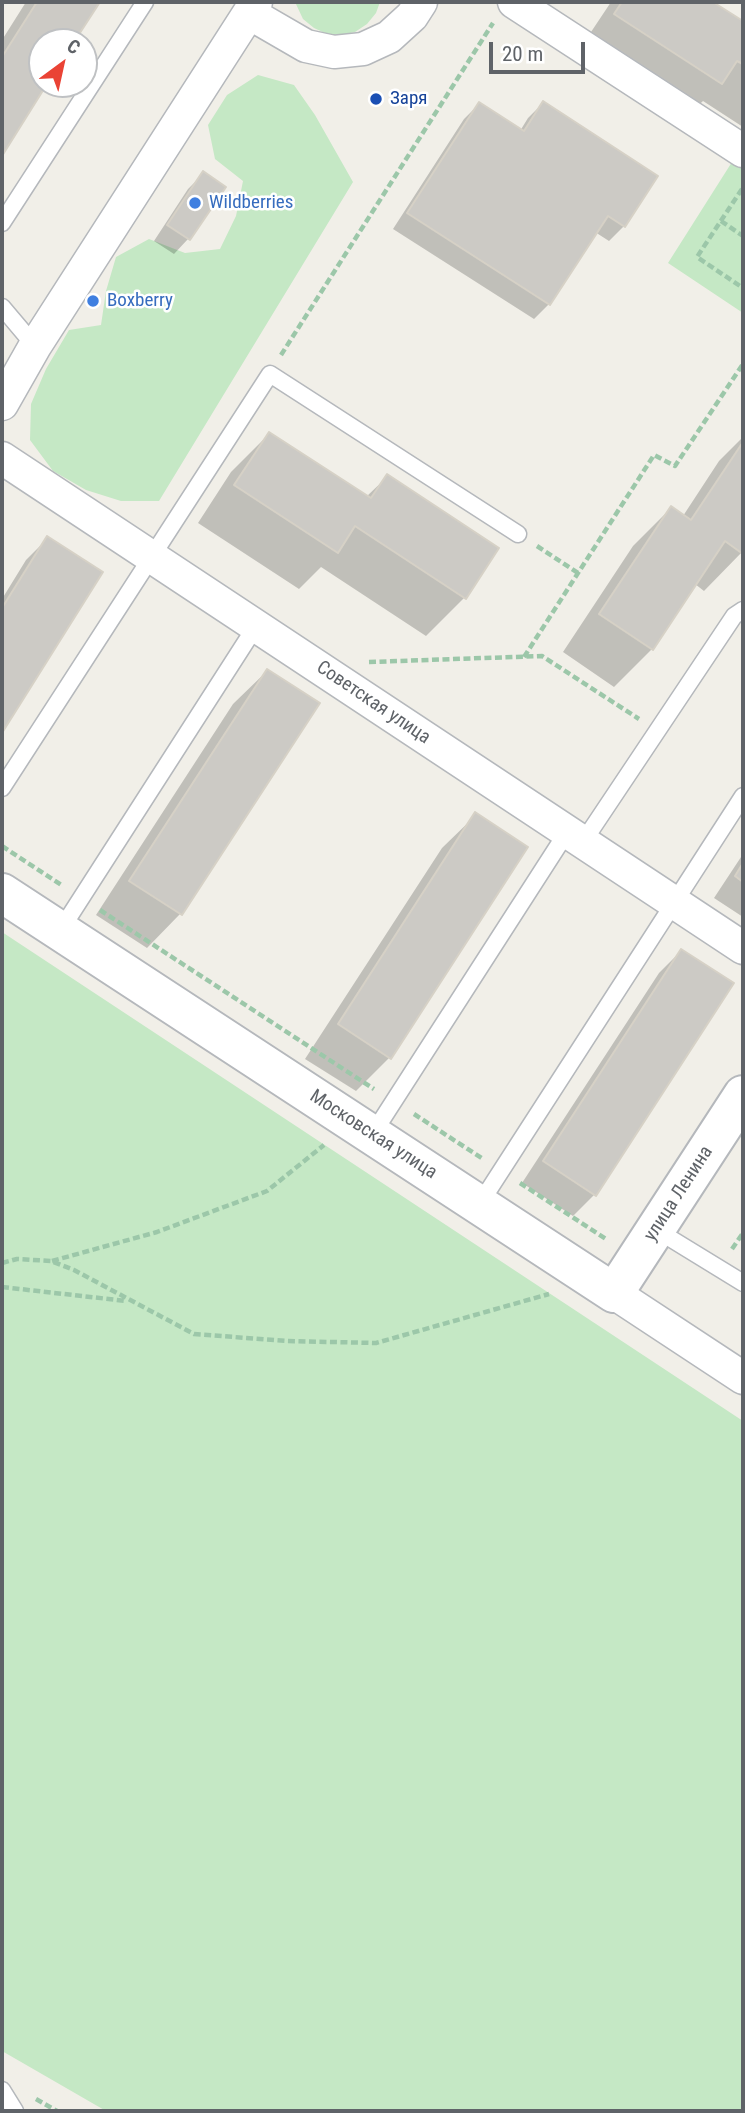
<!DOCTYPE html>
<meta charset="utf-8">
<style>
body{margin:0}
#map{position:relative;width:745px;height:2113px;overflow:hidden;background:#f1efe8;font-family:"Roboto Condensed",sans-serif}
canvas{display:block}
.frame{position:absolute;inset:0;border:4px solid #5f6368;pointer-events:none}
.north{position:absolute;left:28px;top:28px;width:70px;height:70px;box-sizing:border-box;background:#fff;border:2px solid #bfc1c3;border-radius:50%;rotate:33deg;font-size:19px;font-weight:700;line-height:28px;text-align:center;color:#5f6368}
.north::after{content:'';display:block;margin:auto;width:24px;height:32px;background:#ea4335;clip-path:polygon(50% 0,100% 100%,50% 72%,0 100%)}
.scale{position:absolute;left:489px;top:42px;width:96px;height:32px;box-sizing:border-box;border:4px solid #5f6368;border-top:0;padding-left:9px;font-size:21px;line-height:24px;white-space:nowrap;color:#5f6368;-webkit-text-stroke:5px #fff;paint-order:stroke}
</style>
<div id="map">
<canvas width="745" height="2113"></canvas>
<div class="frame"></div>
<div class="north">С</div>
<div class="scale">20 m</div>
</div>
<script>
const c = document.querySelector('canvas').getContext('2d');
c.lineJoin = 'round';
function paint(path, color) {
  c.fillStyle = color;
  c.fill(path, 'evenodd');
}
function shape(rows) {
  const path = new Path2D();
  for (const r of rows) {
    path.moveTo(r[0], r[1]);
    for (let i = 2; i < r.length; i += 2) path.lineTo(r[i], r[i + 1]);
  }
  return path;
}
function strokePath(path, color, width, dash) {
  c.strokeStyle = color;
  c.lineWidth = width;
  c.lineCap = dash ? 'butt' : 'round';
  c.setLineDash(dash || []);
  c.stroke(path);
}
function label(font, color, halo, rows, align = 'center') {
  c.font = font + ' "Roboto Condensed",sans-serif';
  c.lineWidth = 5;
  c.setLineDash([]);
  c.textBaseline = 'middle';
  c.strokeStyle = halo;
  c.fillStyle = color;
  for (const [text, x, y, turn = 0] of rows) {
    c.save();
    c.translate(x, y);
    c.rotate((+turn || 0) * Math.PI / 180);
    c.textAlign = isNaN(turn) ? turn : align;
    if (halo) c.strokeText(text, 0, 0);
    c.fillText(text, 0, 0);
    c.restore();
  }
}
paint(shape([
 [295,2,380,2,376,13,367,24,355,32,341,35,327,34,314,28,303,19],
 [258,75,294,85,315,115,353,182,159,501,121,501,86,490,53,471,30,440,31,404,46,369,69,330,101,325,106,291,116,257,149,239,185,253,220,249,236,216,243,181,215,159,208,125,227,95],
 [732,162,743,169,743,313,668,263],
 [2,932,743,1421,743,2111,106,2111,2,2051]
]), '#c5e8c5');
paint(shape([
 [26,2,98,2,72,42,42,42,42,84,45,84,2,153,2,40],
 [611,2,710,2,743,23,743,127,703,101,682,121,577,53],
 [543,103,656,177,624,226,609,241,595,232,549,304,534,319,393,229,464,119,479,104,520,131,528,118],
 [203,174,223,187,188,239,174,254,154,241,188,189],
 [269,434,366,497,387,477,497,548,464,598,426,636,321,567,299,589,198,523,231,472],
 [743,437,743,551,704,591,695,584,652,649,614,687,563,652,633,546,671,508,683,516,719,461],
 [47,539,101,572,2,729,2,599,26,560],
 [267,671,317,704,180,914,147,948,96,915,233,704],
 [476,815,389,1058,356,1091,305,1059,442,848],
 [743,854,743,917,714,898],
 [681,951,594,1195,573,1216,522,1183,659,973]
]), '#0003');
const building = shape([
 [37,2,100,2,74,42,42,42,42,84,47,84,2,156,2,57,37,2],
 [622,2,713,2,743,21,743,64,737,61,722,84,614,14,622,2],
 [543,101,658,176,625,227,608,216,550,305,407,213,479,102,524,131,543,101],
 [203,171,226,187,190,240,167,225,203,171],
 [269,432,371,498,387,474,499,548,466,599,355,526,338,553,234,485,269,432],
 [743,442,743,554,725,541,653,650,599,614,671,506,691,520,743,442],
 [47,536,103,572,2,733,2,608,47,536],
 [267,669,320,703,182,915,129,881,267,669],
 [475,812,528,847,391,1059,338,1024,475,812],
 [743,863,743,882,735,876,743,863],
 [681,949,734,983,596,1196,543,1161,681,949]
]);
paint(building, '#cccac5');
strokePath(building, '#d6d1c6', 2);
const service = shape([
 [2,223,145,2],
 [2,307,35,346],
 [2,788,270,374,518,534],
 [583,842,734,616,743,610],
 [60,931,256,626],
 [372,1135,567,832],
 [479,1205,743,796],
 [655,1229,743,1283],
 [2,2090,15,2111]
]);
const minor = shape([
 [514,2,743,151],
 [249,13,306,46,334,52,363,49,389,37,412,16,421,2],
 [2,404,35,346,256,2],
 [2,458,743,948],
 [614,1293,743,1378]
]);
const tertiary = shape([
 [2,893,614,1293,743,1095]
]);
strokePath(service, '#b5b8bc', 19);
strokePath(minor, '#b5b8bc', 35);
strokePath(tertiary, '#b5b8bc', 42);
strokePath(shape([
 [742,189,697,257,743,288],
 [721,221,743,236],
 [281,355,493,23],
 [537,546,578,573],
 [524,657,654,455,675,466,743,364],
 [369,662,542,656,639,719],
 [2,846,63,886],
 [100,910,374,1089],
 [414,1114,483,1159],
 [520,1183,606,1239],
 [732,1249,743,1233],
 [52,1261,157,1232,267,1191,324,1145],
 [2,1263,17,1259,51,1261,74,1270,194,1334,287,1341,376,1343,549,1294],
 [2,1287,126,1301],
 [36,2099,57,2111]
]), '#9cc7a9', 4.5, [7, 3.5]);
strokePath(service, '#fff', 16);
strokePath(minor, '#fff', 32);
strokePath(tertiary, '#fff', 38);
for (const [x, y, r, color] of [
 [376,99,7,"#1a4fb4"],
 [195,203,7,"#3f7fe0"],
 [93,301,7,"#3f7fe0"]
]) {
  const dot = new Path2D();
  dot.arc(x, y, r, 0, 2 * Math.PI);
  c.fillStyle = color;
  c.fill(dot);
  strokePath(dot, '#fff', 2.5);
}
label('19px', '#164399', '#fff', [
 ["Заря",390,99]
], 'left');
label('19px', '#366cbe', '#fff', [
 ["Wildberries",209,203],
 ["Boxberry",107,301]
], 'left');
label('19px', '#5f6368', '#fff', [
 ["Советская улица",373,703,34],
 ["Московская улица",373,1135,33],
 ["улица Ленина",679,1194,-57]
]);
</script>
